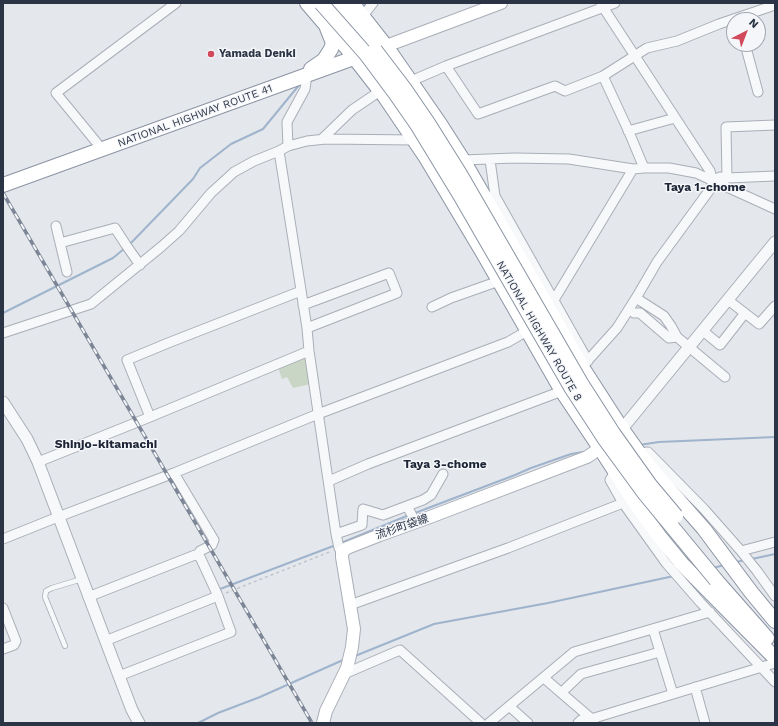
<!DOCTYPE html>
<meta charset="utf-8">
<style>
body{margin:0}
#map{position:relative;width:778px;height:726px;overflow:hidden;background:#e4e7ec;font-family:"Work Sans",sans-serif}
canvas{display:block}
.frame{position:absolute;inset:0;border:4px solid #2b3445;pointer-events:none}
.north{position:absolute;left:726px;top:12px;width:40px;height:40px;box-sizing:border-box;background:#f4f6f9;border:1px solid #a4a8b1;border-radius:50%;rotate:42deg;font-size:11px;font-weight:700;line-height:16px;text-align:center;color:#2b3445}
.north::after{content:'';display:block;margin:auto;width:14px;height:18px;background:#d1495b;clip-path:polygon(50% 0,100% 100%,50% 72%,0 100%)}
</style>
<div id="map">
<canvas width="778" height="726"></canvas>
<div class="frame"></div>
<div class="north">N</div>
</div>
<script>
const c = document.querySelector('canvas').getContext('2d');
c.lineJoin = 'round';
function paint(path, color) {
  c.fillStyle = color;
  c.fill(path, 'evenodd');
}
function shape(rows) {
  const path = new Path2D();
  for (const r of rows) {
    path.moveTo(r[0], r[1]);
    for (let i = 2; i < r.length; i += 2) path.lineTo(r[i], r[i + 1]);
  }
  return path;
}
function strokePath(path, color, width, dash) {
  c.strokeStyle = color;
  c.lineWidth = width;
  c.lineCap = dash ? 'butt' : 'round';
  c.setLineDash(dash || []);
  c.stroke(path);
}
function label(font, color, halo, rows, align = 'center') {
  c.font = font + ' "Work Sans","Noto Sans JP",sans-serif';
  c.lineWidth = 3;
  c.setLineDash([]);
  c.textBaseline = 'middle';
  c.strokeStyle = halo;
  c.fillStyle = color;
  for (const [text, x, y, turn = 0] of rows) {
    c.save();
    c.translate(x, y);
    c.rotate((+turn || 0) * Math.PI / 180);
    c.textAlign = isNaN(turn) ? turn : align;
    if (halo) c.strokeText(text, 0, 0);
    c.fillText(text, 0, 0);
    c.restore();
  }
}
paint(shape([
 [303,356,307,359,311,384,293,388,287,377,282,379,278,367]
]), '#c9d6c5');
strokePath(shape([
 [362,8,366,3],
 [129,245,193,179,200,168,231,144,263,129,300,84],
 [3,313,113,258,125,248],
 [639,445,659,442,775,437],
 [415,513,515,475,531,468,571,454,583,452],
 [341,543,409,515],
 [752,559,775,554],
 [736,562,746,560],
 [713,568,724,565],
 [220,589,336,545],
 [355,656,434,624,548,603,674,576],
 [198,723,218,713,260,697,343,660]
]), '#9fb4cc', 2);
const service = shape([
 [65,646,45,597,46,591,52,588,82,579]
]);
const minor = shape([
 [601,4,710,171,713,181],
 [363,16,373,3],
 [745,44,758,92],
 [446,66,478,114,555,86,565,91,603,76,647,48,677,41,719,24,775,5],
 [603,76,629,132,644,168],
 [411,81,446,66,615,3],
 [628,131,675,118],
 [322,139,352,110,380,91],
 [288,146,287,122,305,89,307,75],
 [101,150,97,143,56,93,176,3],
 [279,151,307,328,309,351,336,534,339,548,342,552],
 [463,160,514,158,569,159,633,169,644,168,669,168,696,173,775,209],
 [490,160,495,196,588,361],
 [727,178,726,127,775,125],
 [56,226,67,272],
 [60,243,115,228,126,245,140,265],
 [636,298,664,316,671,326,677,337,725,377],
 [728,300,759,324,775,306],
 [551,302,554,300,633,169],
 [303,305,389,273,397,293,307,328],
 [432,307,451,298,499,281],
 [634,313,640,313,669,338,677,337],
 [703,331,720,345,745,313],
 [3,333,91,304,161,247,179,231,211,193,234,172,254,161,279,151,288,146,307,141,326,139,414,140],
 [582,367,617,328,636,298,657,262,711,188,713,181,720,177,727,178,775,176],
 [150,417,127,360,168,343,301,291],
 [639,453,648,452,704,509,741,551,757,571,775,596],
 [38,462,150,417,309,351],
 [615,472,610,480,623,503,666,563,700,602,775,682],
 [174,473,214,540,212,545,200,551,198,556],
 [329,481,368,464,562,391],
 [407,506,416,523],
 [336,534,362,525,363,509,383,515,423,500,431,495,443,474],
 [3,539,58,517,174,473,318,414,508,342,527,331],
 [741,551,775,542],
 [88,597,195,555,200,557,218,596,231,632,119,676],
 [350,605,508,548,623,503],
 [3,608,16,641,14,645,3,649],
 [653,629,673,694],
 [105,641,218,596],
 [344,674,400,650,481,723],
 [544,678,594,721],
 [695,687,705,723],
 [561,693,581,674,660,652],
 [509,706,528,723],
 [489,723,574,652,710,612],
 [578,723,581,720,591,719,775,663]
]);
const tertiary = shape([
 [3,402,27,439,38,462,119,676,132,710,139,723],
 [622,429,775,242]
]);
const secondary = shape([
 [386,46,501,3],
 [323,723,326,711,347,668,352,647,354,629,342,557,342,552,347,548,380,535,430,517,587,457,593,453,606,443]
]);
const trunk = shape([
 [307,3,325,24,346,47,385,97,425,156,483,253,562,391,600,448,640,510,660,537,682,564,775,658],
 [335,3,375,50],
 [352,3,386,46,440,124,463,160,496,217,582,367,622,429,639,453,653,471,704,529,751,592,775,621],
 [311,69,324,60,331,49,333,43,327,28],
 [3,185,362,55],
 [716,580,767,638]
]);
strokePath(service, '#a9aeb7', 6);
strokePath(minor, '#a9aeb7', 11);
strokePath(tertiary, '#a9aeb7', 13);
strokePath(secondary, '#a9aeb7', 14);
strokePath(trunk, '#8b94a3', 16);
strokePath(shape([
 [226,593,332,551]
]), '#c2c5cb', 1.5, [3, 3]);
strokePath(service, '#f7f8fa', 4.5);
strokePath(minor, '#f7f8fa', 9);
strokePath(tertiary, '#f7f8fa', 11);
strokePath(secondary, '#fff', 12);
strokePath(trunk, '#fff', 14);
const rail = shape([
 [3,193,312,723]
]);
strokePath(rail, '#7d8696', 3.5);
strokePath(rail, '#f4f6f9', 2, [6]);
const trunkBridge = shape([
 [321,3,366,54,395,93,418,126,460,195,572,389,604,438,645,494,716,580],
 [375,50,404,88,428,123,460,174,581,383,613,433,650,485,676,516]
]);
strokePath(trunkBridge, '#8b94a3', 16, []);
strokePath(trunkBridge, '#fff', 14);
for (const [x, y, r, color] of [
 [211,54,4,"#d1495b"]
]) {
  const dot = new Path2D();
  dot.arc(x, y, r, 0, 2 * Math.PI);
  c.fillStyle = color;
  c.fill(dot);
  strokePath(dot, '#f4f6f9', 1.5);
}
label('bold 11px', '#2b3445', '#f4f6f9', [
 ["Yamada Denki",219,54]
], 'left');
label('11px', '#2b3445', '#f4f6f9', [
 ["NATIONAL HIGHWAY ROUTE 41",195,116,-20],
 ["NATIONAL HIGHWAY ROUTE 8",539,331,60],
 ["流杉町袋線",402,527,-19]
]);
label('bold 12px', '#1d2536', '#f4f6f9', [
 ["Taya 1-chome",705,187],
 ["Shinjo-kitamachi",106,444],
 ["Taya 3-chome",445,464]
]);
</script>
